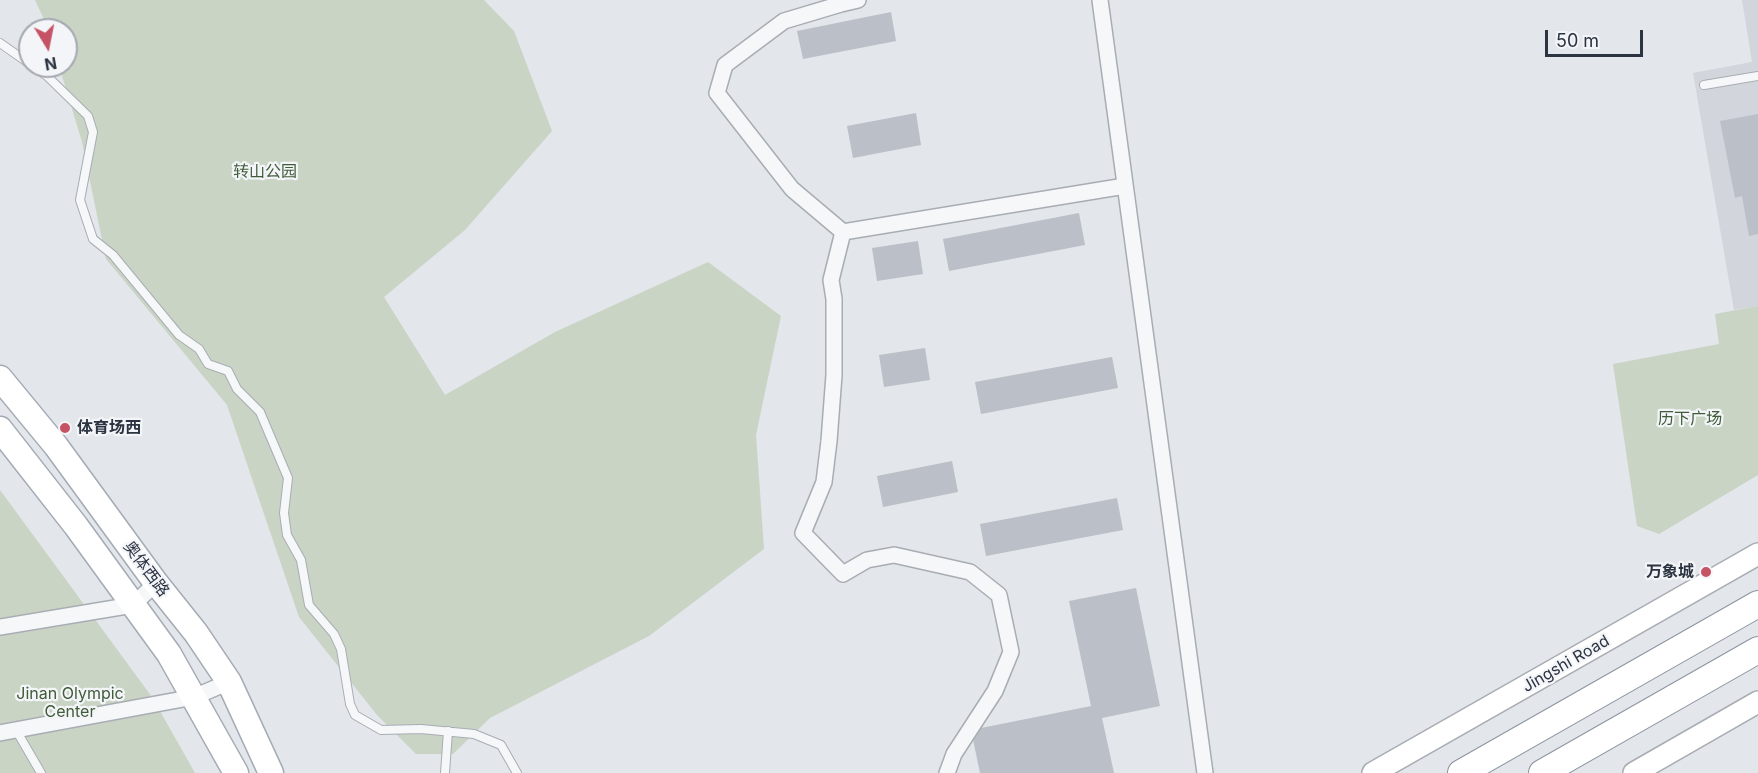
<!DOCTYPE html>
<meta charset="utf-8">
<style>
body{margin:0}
#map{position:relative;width:1758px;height:773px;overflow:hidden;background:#e3e6ea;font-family:Inter,sans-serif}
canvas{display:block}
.north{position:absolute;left:18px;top:18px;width:60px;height:60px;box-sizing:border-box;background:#f3f5f8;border:2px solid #a3a8af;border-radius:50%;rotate:170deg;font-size:16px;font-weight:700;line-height:24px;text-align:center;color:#2c3442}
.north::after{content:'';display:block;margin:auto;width:21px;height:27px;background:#c65265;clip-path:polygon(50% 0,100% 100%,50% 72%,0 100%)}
.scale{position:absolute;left:1545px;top:30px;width:98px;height:27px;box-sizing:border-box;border:3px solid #2c3442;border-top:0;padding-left:8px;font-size:18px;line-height:21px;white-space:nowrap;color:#2c3442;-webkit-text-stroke:4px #f3f5f8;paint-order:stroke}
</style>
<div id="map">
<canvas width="1758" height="773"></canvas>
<div class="north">N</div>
<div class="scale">50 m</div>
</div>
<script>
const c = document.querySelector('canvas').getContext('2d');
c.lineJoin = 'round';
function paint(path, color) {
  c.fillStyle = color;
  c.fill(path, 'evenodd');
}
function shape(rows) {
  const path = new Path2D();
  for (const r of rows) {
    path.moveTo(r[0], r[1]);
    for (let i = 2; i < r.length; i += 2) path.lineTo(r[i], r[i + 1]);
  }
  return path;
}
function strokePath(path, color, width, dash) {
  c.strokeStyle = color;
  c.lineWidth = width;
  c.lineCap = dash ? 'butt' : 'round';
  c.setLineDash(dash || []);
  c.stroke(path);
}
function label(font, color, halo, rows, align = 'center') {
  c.font = font + ' Inter,"Noto Sans SC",sans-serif';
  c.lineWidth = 4.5;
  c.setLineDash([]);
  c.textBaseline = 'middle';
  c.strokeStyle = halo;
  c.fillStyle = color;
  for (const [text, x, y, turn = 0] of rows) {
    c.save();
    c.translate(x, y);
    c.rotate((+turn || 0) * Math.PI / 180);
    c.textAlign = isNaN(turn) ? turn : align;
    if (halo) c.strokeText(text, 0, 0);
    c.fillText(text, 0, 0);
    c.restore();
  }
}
paint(shape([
 [1742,0,1758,0,1758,306,1734,310,1693,73,1752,62]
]), '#d2d5dc');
paint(shape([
 [35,0,484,0,514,31,552,131,465,230,384,297,445,395,555,332,708,262,781,316,756,435,764,549,649,636,490,718,453,754,416,754,377,715,299,617,227,405,106,259,82,142,59,66,66,66,66,30,49,30],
 [1758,306,1758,475,1659,534,1637,526,1613,364,1719,344,1715,314],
 [0,490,152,697,195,773,0,773]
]), '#c9d4c5');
paint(shape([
 [891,12,896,41,803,59,797,31],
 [916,113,921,145,853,158,847,126],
 [1758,114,1758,234,1749,236,1742,196,1735,198,1720,121],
 [1079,213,1085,245,949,271,943,239],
 [918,241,923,274,877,281,872,248],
 [925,348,930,380,884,387,879,355],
 [1112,357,1118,388,981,414,975,382],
 [952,461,958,492,883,507,877,476],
 [1117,498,1123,530,986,556,980,524],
 [1136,588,1160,706,1102,718,1114,773,980,773,971,730,1091,706,1069,601]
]), '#bbbfc7');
const service = shape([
 [0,43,30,64],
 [33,66,47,76,88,116,93,132,80,200,93,239,113,255,179,335,199,349,208,364,228,371,237,389,260,412,288,478,284,513,287,535,301,560,309,605,334,634,341,649,350,704,355,715,381,730,421,729,474,734,501,745,517,773],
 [1704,85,1758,76],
 [16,730,41,773],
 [445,773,448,731]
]);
const minor = shape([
 [858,0,841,4,784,21,725,65,717,93,792,189,843,232,831,280,834,299,834,375,829,441,824,482,803,533,843,574,867,560,894,555,970,572,999,595,1011,652,995,691,954,754,947,773],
 [1100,0,1205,773],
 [843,232,1125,186],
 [0,627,133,605,156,583],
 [0,733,194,697,229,682]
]);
const secondary = shape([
 [1373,773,1758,554],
 [1634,773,1758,702]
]);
const primary = shape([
 [0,378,56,446,156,583,196,633,229,682,271,773],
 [0,429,76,526,169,654,236,773]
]);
const trunk = shape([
 [1461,773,1758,604],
 [1542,773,1758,650]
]);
strokePath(service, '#a8adb4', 10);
strokePath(minor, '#a8adb4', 18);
strokePath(secondary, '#a8adb4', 24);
strokePath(primary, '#a3abb5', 27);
strokePath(trunk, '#8c94a0', 28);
strokePath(service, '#f6f7f9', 8);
strokePath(minor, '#f6f7f9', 15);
strokePath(secondary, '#fff', 21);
strokePath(primary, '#fff', 24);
strokePath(trunk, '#fff', 26);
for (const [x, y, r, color] of [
 [65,428,6,"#c65265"],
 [1706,572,6,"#c65265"]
]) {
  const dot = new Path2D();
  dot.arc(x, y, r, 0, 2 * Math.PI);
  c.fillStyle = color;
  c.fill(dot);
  strokePath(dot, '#f3f5f8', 2);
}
label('16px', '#415c3a', '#f3f5f8', [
 ["转山公园",265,172],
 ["历下广场",1690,419],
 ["Jinan Olympic",70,694],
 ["Center",70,712]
]);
label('bold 16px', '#2c3442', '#f3f5f8', [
 ["体育场西",77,428],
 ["万象城",1694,572,"right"]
], 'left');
label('16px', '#2c3442', '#f3f5f8', [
 ["奥体西路",146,569,53],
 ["Jingshi Road",1566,664,-30]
]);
</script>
